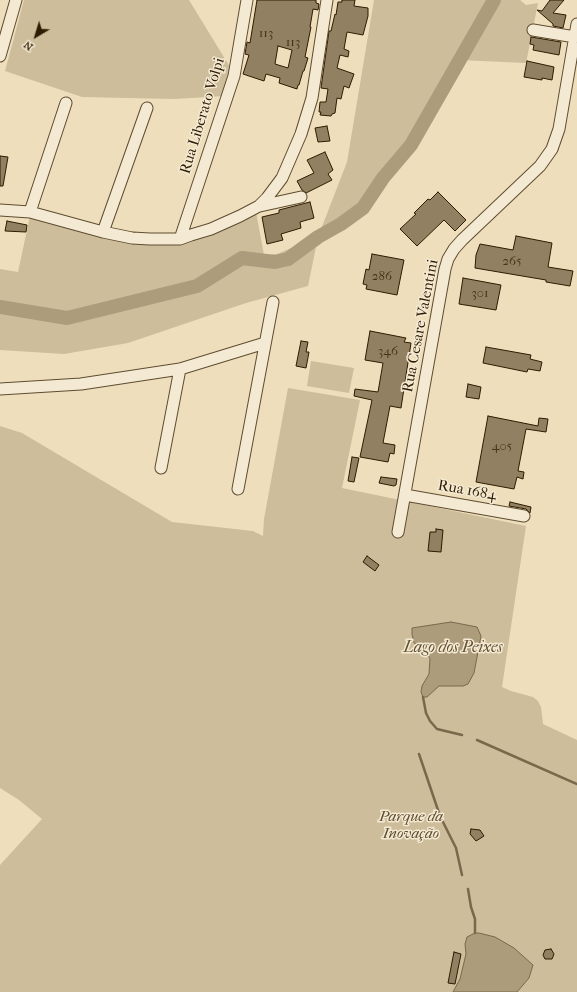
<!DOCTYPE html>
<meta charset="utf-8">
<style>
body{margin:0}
#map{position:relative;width:577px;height:992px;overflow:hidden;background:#eedebb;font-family:"IM FELL French Canon",serif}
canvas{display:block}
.north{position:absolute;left:16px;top:16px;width:40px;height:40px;-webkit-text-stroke:3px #f4ead3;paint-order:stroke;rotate:218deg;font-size:11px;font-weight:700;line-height:16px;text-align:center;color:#2e1b01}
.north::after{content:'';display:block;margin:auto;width:14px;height:18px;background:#2e1b01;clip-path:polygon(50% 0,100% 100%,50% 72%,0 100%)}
</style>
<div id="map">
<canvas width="577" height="992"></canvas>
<div class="north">N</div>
</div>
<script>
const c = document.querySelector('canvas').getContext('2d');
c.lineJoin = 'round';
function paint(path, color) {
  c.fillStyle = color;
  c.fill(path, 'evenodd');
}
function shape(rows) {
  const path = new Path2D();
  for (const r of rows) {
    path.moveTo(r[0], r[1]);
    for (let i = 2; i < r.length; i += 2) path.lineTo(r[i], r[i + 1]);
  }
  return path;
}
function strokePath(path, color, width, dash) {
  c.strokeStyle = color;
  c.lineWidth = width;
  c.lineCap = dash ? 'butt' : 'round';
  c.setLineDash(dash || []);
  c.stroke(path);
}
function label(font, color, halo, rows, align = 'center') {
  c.font = font + ' "IM FELL French Canon",serif';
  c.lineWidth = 3;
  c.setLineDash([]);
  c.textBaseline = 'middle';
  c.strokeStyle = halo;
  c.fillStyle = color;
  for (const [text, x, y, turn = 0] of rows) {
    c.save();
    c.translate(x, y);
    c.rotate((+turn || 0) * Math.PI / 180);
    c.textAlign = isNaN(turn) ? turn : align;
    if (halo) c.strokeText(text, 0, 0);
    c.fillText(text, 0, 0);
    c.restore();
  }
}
paint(shape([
 [24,0,189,0,233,72,223,96,175,99,82,97,5,71],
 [374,0,520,0,526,5,538,3,526,63,459,60,411,145,383,178,363,208,341,224,318,237,308,286,246,303,128,343,64,354,0,350,0,269,18,272,30,216,143,245,180,245,207,236,256,212,264,255,277,254,318,237,347,162],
 [311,361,354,368,349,393,307,386],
 [288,388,360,400,342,488,526,526,502,687,511,691,533,697,538,701,541,707,543,724,577,740,577,992,0,992,0,865,42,819,19,800,0,788,0,426,22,433,172,522,253,531,263,536,264,519]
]), '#cdbd9b');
const water = shape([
 [451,622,477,627,481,636,474,673,468,684,463,686,439,686,427,697,423,697,421,692,422,686,429,674,430,658,422,648,414,643,412,634,412,628,451,622],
 [475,933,479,933,495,937,514,948,533,965,529,978,517,992,453,992,460,979,466,954,465,944,467,937,475,933]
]);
paint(water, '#ad9c7c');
strokePath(water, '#7a684b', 1);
strokePath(shape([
 [423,697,426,713,430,721,437,729,462,735],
 [477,740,577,784],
 [419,754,440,816,456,848,462,875],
 [468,889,471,907,475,919,475,933]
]), '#7a684b', 2.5);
strokePath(shape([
 [0,307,67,318,197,286,242,258,275,262,288,259,318,237,341,224,363,208,383,178,411,145,494,0]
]), '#ad9c7c', 14);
const building = shape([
 [257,0,316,0,316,3,319,4,318,10,313,9,310,27,311,27,305,57,308,58,304,71,303,71,299,85,298,85,297,89,279,83,280,78,266,74,264,81,243,74,249,55,245,54,247,42,250,43,257,0],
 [278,46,292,50,288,68,275,64,278,46],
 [342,0,355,0,354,6,368,8,368,16,363,35,347,32,344,49,349,51,348,57,340,55,337,68,354,74,349,88,344,86,341,99,337,98,335,113,332,114,331,116,320,115,321,112,319,112,320,102,326,102,328,89,321,88,329,31,331,31,335,14,336,15,338,2,342,2,342,0],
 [550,0,564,0,553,13,566,15,563,28,553,26,553,24,537,10,542,11,550,0],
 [531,37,561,42,559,55,533,50,534,45,530,44,531,37],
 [527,61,554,67,552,80,542,78,542,80,524,77,527,61],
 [327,126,330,141,318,142,315,128,327,126],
 [325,152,333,170,328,174,332,180,306,193,302,190,297,181,314,173,307,160,325,152],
 [0,156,8,157,3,186,0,186,0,156],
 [438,192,466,220,455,231,444,220,417,246,400,229,416,214,414,213,428,199,430,200,438,192],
 [310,202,314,218,300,222,301,228,281,234,283,240,267,244,262,217,279,213,279,210,310,202],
 [7,221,27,225,26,232,5,231,7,221],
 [516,236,552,243,548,267,573,271,570,286,546,282,546,280,475,268,476,255,480,244,513,250,516,236],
 [372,254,404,260,397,295,366,289,367,285,363,284,366,269,369,270,372,254],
 [463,278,501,285,496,310,459,304,463,278],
 [370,331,406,338,404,342,411,343,401,408,390,406,383,443,395,445,394,454,390,453,388,462,360,457,372,400,354,396,355,389,378,392,383,363,365,360,370,331],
 [301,341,308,342,306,352,309,352,306,368,296,366,301,341],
 [486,347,531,355,530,359,542,362,540,371,528,369,527,372,483,363,486,347],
 [468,384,481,387,479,399,466,397,468,384],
 [488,416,538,426,539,418,548,419,546,432,526,429,518,471,524,472,523,479,517,477,514,489,476,482,488,416],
 [352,457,359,458,354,482,348,481,352,457],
 [381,477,397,479,396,485,394,486,379,483,381,477],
 [510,502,531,507,530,513,526,509,509,506,510,502],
 [436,529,443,530,441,552,428,551,430,532,436,532,436,529],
 [367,556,379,565,375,571,363,562,367,556],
 [471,829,480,830,484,836,476,841,470,834,471,829],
 [551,949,554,954,552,959,545,959,543,955,545,950,551,949],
 [454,952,461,954,455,984,448,983,454,952]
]);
paint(building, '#928062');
strokePath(building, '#2e1b01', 1);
const minor = shape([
 [533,30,575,37],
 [0,56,16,0],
 [260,206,301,197],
 [0,210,30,212,103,232,132,238,150,239,180,239,191,235,211,229,240,216,259,206,267,198,282,178,301,134,312,98,327,0],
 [30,212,66,103],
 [103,232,147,108],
 [180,239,234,76,247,0],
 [0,389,81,384,180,369,265,343],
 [161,468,180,369],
 [238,489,273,302],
 [405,495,524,516],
 [398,532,445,269,448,259,454,249,462,240,540,166,552,149,559,129,577,24]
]);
strokePath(minor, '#5e4c30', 13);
strokePath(minor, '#f4ead3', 11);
label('13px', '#473419', null, [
 ["113",266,34],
 ["113",293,43],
 ["265",512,262],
 ["286",382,277],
 ["301",480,294],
 ["346",388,352],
 ["405",502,447]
]);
label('15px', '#2e1b01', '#f4ead3', [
 ["Rua Liberato Volpi",203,116,-73],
 ["Rua Cesare Valentini",421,326,-79],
 ["Rua 1684",467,491,10]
]);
label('italic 15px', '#5e4c2f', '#f4ead3', [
 ["Parque da",411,817],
 ["Inovação",411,834]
]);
label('italic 16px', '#614f32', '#f4ead3', [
 ["Lago dos Peixes",453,648]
]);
</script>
